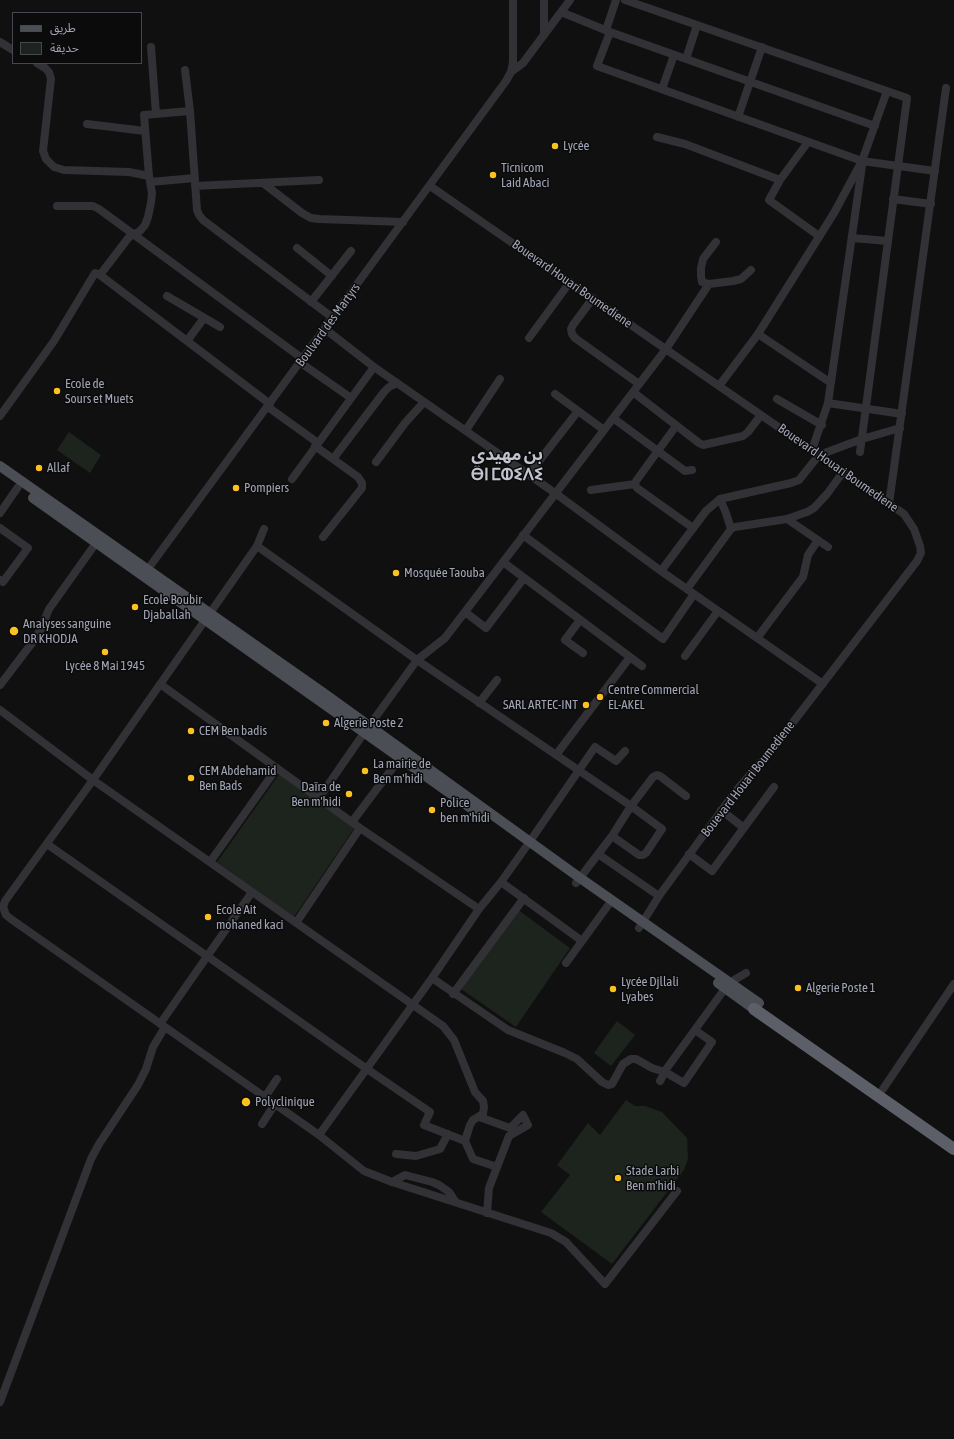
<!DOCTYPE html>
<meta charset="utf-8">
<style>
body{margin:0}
#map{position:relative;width:954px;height:1439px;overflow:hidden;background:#101011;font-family:"Asap Condensed","Noto Sans Arabic",sans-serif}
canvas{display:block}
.legend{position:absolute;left:12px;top:12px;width:130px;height:52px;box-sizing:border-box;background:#0b0b0c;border:1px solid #47484f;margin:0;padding:5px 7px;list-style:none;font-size:12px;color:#a0a4b3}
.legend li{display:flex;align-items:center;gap:8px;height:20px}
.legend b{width:20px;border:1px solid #47484f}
</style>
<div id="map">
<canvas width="954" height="1439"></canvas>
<ul class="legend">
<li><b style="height:5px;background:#4c4e56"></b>طريق</li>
<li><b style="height:11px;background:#1c241d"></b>حديقة</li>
</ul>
</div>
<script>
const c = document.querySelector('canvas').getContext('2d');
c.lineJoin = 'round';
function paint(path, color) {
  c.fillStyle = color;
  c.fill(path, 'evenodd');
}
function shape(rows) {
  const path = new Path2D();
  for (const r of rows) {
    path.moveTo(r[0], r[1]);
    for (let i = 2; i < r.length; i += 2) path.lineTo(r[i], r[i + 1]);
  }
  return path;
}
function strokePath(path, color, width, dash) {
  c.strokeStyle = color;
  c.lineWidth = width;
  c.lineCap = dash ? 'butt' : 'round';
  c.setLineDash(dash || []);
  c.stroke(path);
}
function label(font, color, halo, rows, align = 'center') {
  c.font = font + ' "Asap Condensed","Noto Sans Arabic","Noto Sans Tifinagh",sans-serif';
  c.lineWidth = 3;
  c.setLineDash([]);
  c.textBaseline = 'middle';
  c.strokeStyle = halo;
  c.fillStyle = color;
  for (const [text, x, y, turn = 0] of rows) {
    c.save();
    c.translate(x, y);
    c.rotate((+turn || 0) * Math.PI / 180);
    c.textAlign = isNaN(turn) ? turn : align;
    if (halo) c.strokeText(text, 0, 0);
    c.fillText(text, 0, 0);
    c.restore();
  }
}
paint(shape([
 [69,432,101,455,90,473,57,450],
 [280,773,355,827,294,917,217,862],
 [517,909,570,948,516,1027,461,989],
 [617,1021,635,1035,611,1066,594,1053],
 [626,1100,635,1106,645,1106,662,1112,687,1138,688,1159,684,1170,612,1264,541,1212,570,1175,557,1165,588,1123,600,1135]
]), '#1c241d');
strokePath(shape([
 [625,0,907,98,860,452],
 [561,12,610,32,875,126],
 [606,30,616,0],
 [610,32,597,66,862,161,935,171],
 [544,35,544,0],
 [0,42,13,50],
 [151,47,156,114],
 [686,59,697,25],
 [37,63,45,68,49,72,51,79,43,151,46,159,54,167,64,170,129,172,149,176],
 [185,70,190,111,197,210,199,215,203,220,333,318],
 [511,72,523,63,570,0],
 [662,89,674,55],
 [738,117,762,47],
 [87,124,145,131],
 [657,137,685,144,780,180],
 [808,142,780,180,769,200,819,236],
 [150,182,195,178],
 [263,183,302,213,311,218,319,219,403,222],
 [195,186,319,180],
 [430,186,904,514,914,529,920,546,921,553,917,561,774,747,735,792,659,896,639,928],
 [893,199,931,204],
 [57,206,93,206,99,209,303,359],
 [852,238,888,241],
 [716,242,703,259,701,268,701,276,702,282,709,284,733,281,741,279,751,270],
 [297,248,332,276],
 [100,275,129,237,140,231,145,225,148,217,151,203,152,193,149,176,144,115,190,111],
 [167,296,220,327],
 [593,298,573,325,571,329,572,334,575,338,639,384],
 [311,302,351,251],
 [325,329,374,367,555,493,661,571,823,684],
 [758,334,831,383],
 [529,338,570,282],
 [187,341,204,318],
 [301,363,351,398],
 [719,386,758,334,834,213,862,161,887,91],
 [633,392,699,443,703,445,743,436,748,432,761,415],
 [555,394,604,430],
 [777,399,822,425],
 [828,403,902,414],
 [268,407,318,443],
 [0,416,54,341,95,273,100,275,270,404],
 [613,418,685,471,692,470],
 [676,426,636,481,635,484,637,488,693,528],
 [466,430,500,379],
 [315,446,358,477,362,483,362,488,323,537],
 [812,450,828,403,862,166],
 [333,459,384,392,389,387,397,383],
 [376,462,405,423,424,402],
 [529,474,578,411],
 [292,479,374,367],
 [591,490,635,484],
 [720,499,726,513,731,529],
 [889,504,946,88],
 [0,513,18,487],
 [787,519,828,547],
 [0,528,28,548,3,582,0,580],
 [264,529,257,546,93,780,5,901,3,907,6,915,11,919,319,1135,432,978,479,909,501,882,526,847,595,747,616,761,625,751],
 [523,535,663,639,694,594],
 [257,546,417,660,631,806,662,829,646,853,643,855,639,855,612,836],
 [503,562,642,666],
 [661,571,706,511,720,499,791,483,799,480,819,455,862,439,900,428],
 [145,573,506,81,511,72,513,62,513,0],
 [687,589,731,529,735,527,787,519,807,512,814,508,827,494,843,472],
 [465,612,486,628,524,578],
 [580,620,565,640,583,653],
 [757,638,803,577,808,555,818,540],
 [685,656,718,611],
 [160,684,360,828,479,909],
 [0,685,32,643,41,629,49,609,96,543],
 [479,703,497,680],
 [0,710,93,780,443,1026,454,1040,475,1092,483,1101,484,1107,483,1114,473,1120,470,1125,465,1141,473,1159,497,1167],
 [556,755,630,657],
 [319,798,364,733,417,660,445,638,666,349,709,284],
 [721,810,744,828],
 [352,822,400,758],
 [47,844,207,956,367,1069,430,1112,424,1125,465,1141],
 [598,854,659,896],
 [689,854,712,871,774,787],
 [210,862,277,768],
 [501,882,582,941],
 [576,883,612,836,631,806,653,777,657,775,660,776,686,796],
 [296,923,360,828],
 [566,963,612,900],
 [432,978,508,1030,565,1053,577,1059,602,1082,608,1085,612,1084,623,1064,631,1059,636,1059,652,1068,665,1072,684,1083,712,1042,695,1030],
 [453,994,524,898],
 [160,1024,252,892],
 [660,1081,667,1068,729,983,746,973],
 [883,1089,954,984],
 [265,1097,277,1079],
 [479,1117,510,1128,523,1115,528,1125,509,1136,489,1188,487,1213],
 [262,1124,275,1104],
 [319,1135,364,1171,392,1182,551,1233,566,1242,605,1284,677,1191],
 [396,1154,416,1156,440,1149,448,1134],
 [392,1182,405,1175,432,1182,439,1185,449,1192,455,1201],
 [0,1402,91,1159,99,1144,138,1085,146,1069,153,1047,165,1027]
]), '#313136', 8);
strokePath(shape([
 [0,466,325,694,580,878,759,1003],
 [33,498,482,816],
 [718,983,754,1009]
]), '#4c4e56', 10);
strokePath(shape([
 [754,1009,954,1149]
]), '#5c5e68', 12);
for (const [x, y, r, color] of [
 [555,146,4,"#fbc11e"],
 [493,175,4,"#fbc11e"],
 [57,391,4,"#fbc11e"],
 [39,468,4,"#fbc11e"],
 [236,488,4,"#fbc11e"],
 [396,573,4,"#fbc11e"],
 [135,607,4,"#fbc11e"],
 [14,631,5,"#fbc11e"],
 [105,652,4,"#fbc11e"],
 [600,697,4,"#fbc11e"],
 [586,705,4,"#fbc11e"],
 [326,723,4,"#fbc11e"],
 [191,731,4,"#fbc11e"],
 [365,771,4,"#fbc11e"],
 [191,778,4,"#fbc11e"],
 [349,794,4,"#fbc11e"],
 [432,810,4,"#fbc11e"],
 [208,917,4,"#fbc11e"],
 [798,988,4,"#fbc11e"],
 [613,989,4,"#fbc11e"],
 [246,1102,5,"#fbc11e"],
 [618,1178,4,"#fbc11e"]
]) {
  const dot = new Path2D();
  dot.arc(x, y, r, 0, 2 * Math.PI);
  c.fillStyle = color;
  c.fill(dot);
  strokePath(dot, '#0b0b0c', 1.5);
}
label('13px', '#a0a4b3', '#0b0b0c', [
 ["Lycée",563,146],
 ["Ticnicom",501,168],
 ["Laid Abaci",501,183],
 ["Ecole de",65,384],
 ["Sours et Muets",65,399],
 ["Allaf",47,468],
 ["Pompiers",244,488],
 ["Mosquée Taouba",404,573],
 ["Ecole Boubir",143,600],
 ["Djaballah",143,615],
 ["Analyses sanguine",23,624],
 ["DR KHODJA",23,639],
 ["Lycée 8 Mai 1945",105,666,"center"],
 ["Centre Commercial",608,690],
 ["EL-AKEL",608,705],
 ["SARL ARTEC-INT",578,705,"right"],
 ["Algerie Poste 2",334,723],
 ["CEM Ben badis",199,731],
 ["La mairie de",373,764],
 ["Ben m'hidi",373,779],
 ["CEM Abdehamid",199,771],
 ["Ben Bads",199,786],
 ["Daïra de",341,787,"right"],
 ["Ben m'hidi",341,802,"right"],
 ["Police",440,803],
 ["ben m'hidi",440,818],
 ["Ecole Ait",216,910],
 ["mohaned kaci",216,925],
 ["Lycée Djllali",621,982],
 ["Lyabes",621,997],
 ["Algerie Poste 1",806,988],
 ["Polyclinique",255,1102],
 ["Stade Larbi",626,1171],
 ["Ben m'hidi",626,1186]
], 'left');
label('13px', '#a0a4b3', '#0b0b0c', [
 ["Bouevard Houari Boumediene",572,284,35],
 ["Boulvard des Martyrs",328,325,-54],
 ["Bouevard Houari Boumediene",838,468,35],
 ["Bouevard Houari Boumediene",748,779,-52]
]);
label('bold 17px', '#c1c4cf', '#0b0b0c', [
 ["بن مهيدي",507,455],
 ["ⴱⵏ ⵎⵀⵉⴷⵉ",507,475]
]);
</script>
